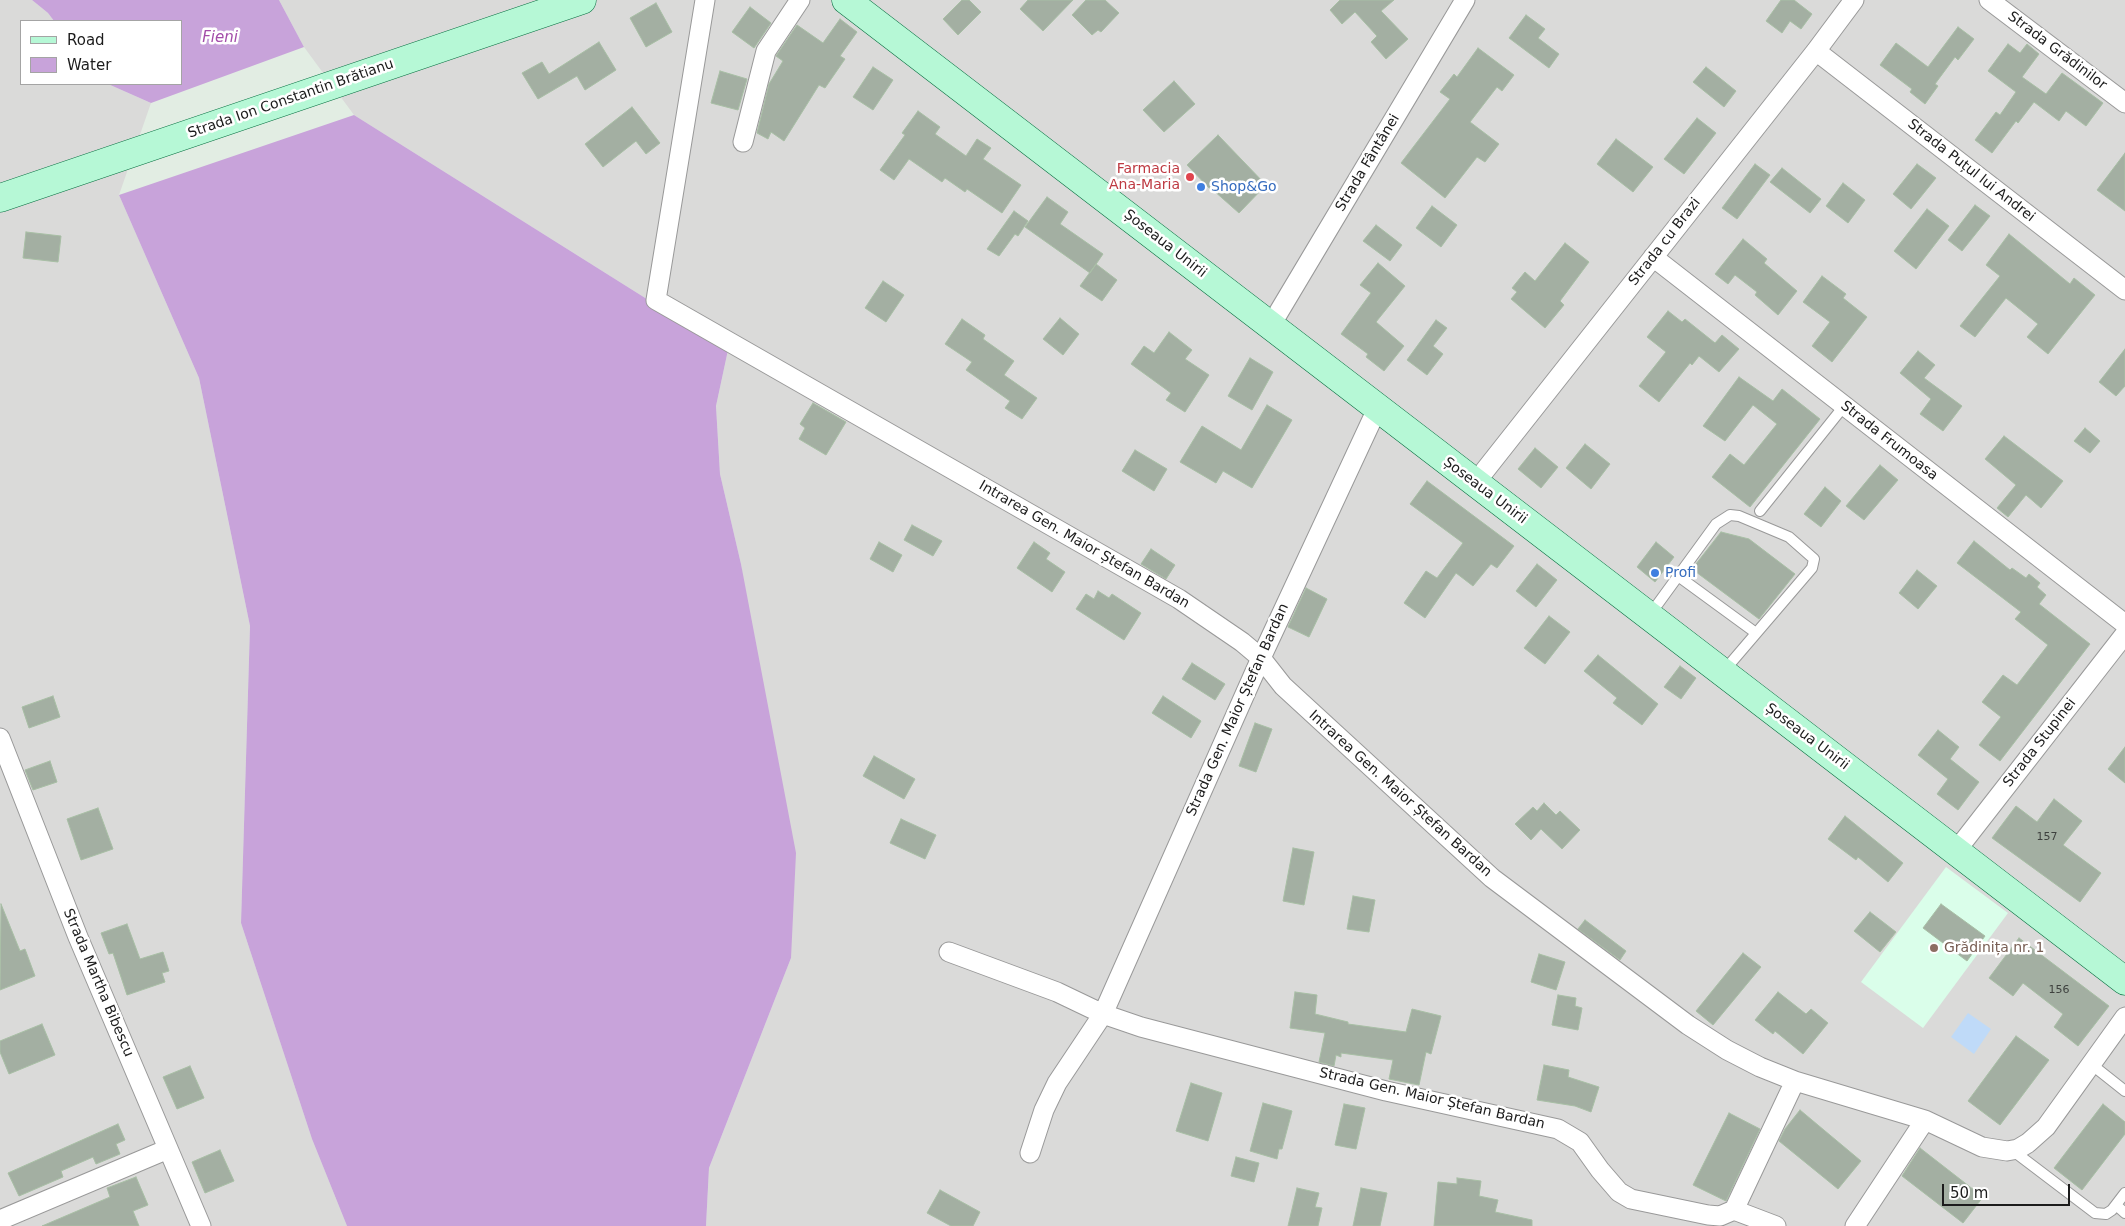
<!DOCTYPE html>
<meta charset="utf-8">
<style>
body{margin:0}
#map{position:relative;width:2125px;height:1226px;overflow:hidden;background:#e2ede3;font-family:"DejaVu Sans",sans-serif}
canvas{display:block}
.legend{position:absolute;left:20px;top:20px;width:162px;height:65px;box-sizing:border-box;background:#fff;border:1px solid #a4a4a4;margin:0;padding:6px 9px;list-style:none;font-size:15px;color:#1c1c1c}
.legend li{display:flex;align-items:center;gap:10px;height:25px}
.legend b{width:25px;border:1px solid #a4a4a4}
.scale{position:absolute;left:1942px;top:1184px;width:128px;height:22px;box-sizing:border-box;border:2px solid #1c1c1c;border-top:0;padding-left:6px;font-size:15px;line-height:18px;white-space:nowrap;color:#1c1c1c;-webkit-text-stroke:4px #fff;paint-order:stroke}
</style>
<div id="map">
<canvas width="2125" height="1226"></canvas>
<ul class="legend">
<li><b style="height:6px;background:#b6f8d6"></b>Road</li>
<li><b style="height:14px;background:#c8a3da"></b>Water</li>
</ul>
<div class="scale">50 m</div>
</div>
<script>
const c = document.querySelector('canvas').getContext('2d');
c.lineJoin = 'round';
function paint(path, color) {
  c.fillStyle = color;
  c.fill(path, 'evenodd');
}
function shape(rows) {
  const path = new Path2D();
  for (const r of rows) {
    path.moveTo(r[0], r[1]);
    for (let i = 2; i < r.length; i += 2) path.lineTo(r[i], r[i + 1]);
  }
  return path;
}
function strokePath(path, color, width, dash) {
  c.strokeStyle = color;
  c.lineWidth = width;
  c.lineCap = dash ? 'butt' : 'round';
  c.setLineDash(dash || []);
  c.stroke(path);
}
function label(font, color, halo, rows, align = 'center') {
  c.font = font + ' "DejaVu Sans",sans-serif';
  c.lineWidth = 5;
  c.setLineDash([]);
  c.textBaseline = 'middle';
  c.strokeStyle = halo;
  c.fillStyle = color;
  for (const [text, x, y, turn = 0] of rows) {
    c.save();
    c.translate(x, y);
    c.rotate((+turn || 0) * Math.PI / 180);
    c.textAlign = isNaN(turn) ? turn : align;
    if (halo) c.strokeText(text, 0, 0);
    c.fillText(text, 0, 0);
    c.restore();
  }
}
paint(shape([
 [0,0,32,0,48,13,54,21,21,21,21,84,108,84,151,103,119,195,199,378,250,626,241,923,312,1139,347,1226,0,1226],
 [279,0,2125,0,2125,1226,706,1226,709,1168,791,958,741,564,720,474,716,406,728,350,354,115,304,47]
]), '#dadad9');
paint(shape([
 [1946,867,2008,913,1923,1028,1861,982]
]), '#dafeea');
paint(shape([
 [1968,1013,1991,1029,1974,1054,1951,1037]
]), '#bfdaf8');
paint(shape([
 [32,0,279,0,304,47,151,103,108,84,181,84,181,21,54,21,48,13],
 [354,115,728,350,716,406,720,474,741,564,796,853,791,958,709,1168,706,1226,347,1226,312,1139,241,923,250,626,199,378,119,195]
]), '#c8a3da');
const building = shape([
 [962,0,969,0,981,12,958,35,943,19,962,0],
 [1028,0,1073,0,1043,31,1020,9,1028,0],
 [1086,0,1105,0,1119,13,1101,32,1098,30,1092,35,1072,15,1086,0],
 [1340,0,1394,0,1381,11,1408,39,1386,59,1371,42,1377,36,1355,12,1342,24,1330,10,1340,0],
 [1781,0,1794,0,1812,14,1801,29,1790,21,1782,33,1766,21,1781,0],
 [656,3,672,32,646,47,630,18,656,3],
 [750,7,771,23,754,48,732,32,750,7],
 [1526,15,1545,29,1538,38,1559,54,1549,68,1509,38,1526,15],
 [840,19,857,32,840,56,845,59,825,88,819,85,784,141,771,132,768,139,757,133,769,84,783,61,776,56,797,25,823,43,840,19],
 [1958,27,1974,39,1958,60,1955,57,1935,84,1938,86,1925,104,1910,92,1912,89,1880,65,1896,43,1928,67,1958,27],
 [599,42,616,70,585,90,577,76,538,99,522,73,542,62,549,74,599,42],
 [2008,44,2020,53,2027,44,2039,54,2022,77,2046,94,2062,73,2103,103,2086,126,2066,111,2059,121,2034,102,2018,123,2016,121,1992,153,1975,140,1996,112,2000,115,2016,92,1988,71,2008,44],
 [1478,48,1514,75,1502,91,1497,87,1470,122,1499,144,1485,162,1477,157,1445,198,1401,163,1450,99,1440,92,1454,74,1457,77,1478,48],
 [873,67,893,80,873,110,853,97,873,67],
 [1706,67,1736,91,1724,107,1693,82,1706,67],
 [720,71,747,79,738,110,711,103,720,71],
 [1174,81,1195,104,1164,132,1143,110,1174,81],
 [632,107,660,143,646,154,636,141,603,167,585,144,632,107],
 [918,111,940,127,935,134,966,156,977,139,991,148,983,159,1021,185,1002,213,967,189,965,192,945,178,942,182,909,159,894,180,880,170,905,135,902,133,918,111],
 [1697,118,1716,133,1684,174,1664,159,1697,118],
 [1218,135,1266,185,1239,213,1213,190,1212,191,1187,165,1218,135],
 [1616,139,1653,167,1633,192,1597,164,1616,139],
 [2125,153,2125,211,2097,190,2125,153],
 [1755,164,1770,175,1737,219,1722,208,1755,164],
 [1917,164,1936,178,1911,209,1893,194,1917,164],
 [1782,168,1821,199,1810,213,1770,182,1782,168],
 [1843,183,1865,200,1848,223,1826,206,1843,183],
 [1047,197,1068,212,1060,224,1103,254,1090,273,1025,227,1047,197],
 [1975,205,1990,216,1962,251,1948,240,1975,205],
 [1432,206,1457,225,1441,247,1416,228,1432,206],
 [1927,209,1949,226,1916,269,1894,251,1927,209],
 [1014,211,1028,221,1018,236,1015,234,999,256,987,249,1014,211],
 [1376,225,1402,245,1390,261,1363,241,1376,225],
 [26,232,61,236,58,262,23,258,26,232],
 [2009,234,2070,284,2074,278,2095,295,2048,354,2027,337,2038,324,2006,298,1975,337,1960,326,2000,276,1986,265,2009,234],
 [1743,239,1767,259,1764,263,1797,291,1778,315,1755,295,1757,292,1735,275,1728,284,1715,274,1743,239],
 [1565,243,1589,262,1560,301,1564,305,1545,328,1511,299,1517,292,1512,288,1525,272,1535,281,1565,243],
 [1378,263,1405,286,1376,322,1404,346,1384,371,1366,357,1368,354,1341,334,1371,293,1360,285,1378,263],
 [1096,264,1117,280,1102,301,1080,286,1096,264],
 [1822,276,1846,294,1843,298,1867,317,1832,362,1812,346,1830,322,1803,302,1822,276],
 [883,281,904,295,886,322,865,308,883,281],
 [1668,311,1682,322,1685,319,1715,343,1722,335,1739,349,1719,372,1699,356,1692,365,1690,363,1659,402,1639,386,1666,352,1647,337,1668,311],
 [1060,318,1079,334,1063,355,1043,339,1060,318],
 [962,319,985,335,983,339,1014,361,1004,375,1037,398,1022,419,1005,408,1010,401,966,370,972,362,945,344,962,319],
 [1436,320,1447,328,1433,346,1443,354,1427,375,1407,360,1436,320],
 [1169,332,1192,350,1185,359,1209,375,1185,412,1166,400,1171,393,1131,364,1144,346,1154,353,1169,332],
 [2125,349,2125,386,2116,396,2099,382,2125,349],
 [1918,351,1935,365,1924,378,1962,406,1943,431,1920,414,1931,399,1900,373,1918,351],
 [1250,358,1273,372,1252,410,1228,396,1250,358],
 [1739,377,1773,401,1782,389,1820,419,1750,507,1712,477,1730,454,1744,465,1777,424,1753,405,1725,441,1703,426,1739,377],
 [813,403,846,422,826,455,799,439,805,428,800,424,813,403],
 [1267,405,1292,420,1252,488,1223,471,1216,483,1180,462,1202,426,1241,450,1267,405],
 [2085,428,2100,441,2090,453,2074,441,2085,428],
 [2004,436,2063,481,2041,508,2026,495,2008,517,1997,508,2016,485,1985,459,2004,436],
 [1585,444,1610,464,1591,489,1566,468,1585,444],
 [1535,448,1558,467,1541,488,1518,469,1535,448],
 [1135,450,1167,469,1154,491,1122,471,1135,450],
 [1880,465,1898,480,1864,520,1846,506,1880,465],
 [1427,481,1514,546,1497,568,1491,564,1473,586,1456,573,1425,618,1404,603,1426,571,1437,578,1463,543,1410,504,1427,481],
 [1825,487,1841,501,1821,527,1804,514,1825,487],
 [912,525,942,541,933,556,904,540,912,525],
 [1721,532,1749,539,1795,574,1759,619,1692,569,1721,532],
 [1974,541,2010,570,2012,568,2026,578,2029,574,2040,583,2037,587,2046,595,2039,604,2090,644,2000,761,1979,745,2001,717,1982,702,2003,675,2017,685,2048,645,2015,619,2021,612,1957,563,1974,541],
 [879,542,902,555,893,572,870,559,879,542],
 [1034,542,1050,553,1046,559,1065,572,1052,592,1017,568,1034,542],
 [1656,542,1674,557,1655,582,1637,567,1656,542],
 [1151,549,1175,565,1166,579,1141,564,1151,549],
 [1537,564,1557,580,1536,607,1516,591,1537,564],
 [1917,570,1937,586,1918,609,1899,593,1917,570],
 [1306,588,1327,599,1309,637,1288,627,1306,588],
 [1098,591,1109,598,1112,594,1141,613,1124,640,1076,609,1086,594,1094,599,1098,591],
 [1549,616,1570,632,1545,664,1524,648,1549,616],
 [1598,655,1658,704,1642,725,1613,703,1617,698,1584,671,1598,655],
 [1192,663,1225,684,1215,700,1182,679,1192,663],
 [1680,666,1696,678,1681,699,1664,687,1680,666],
 [53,696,60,717,29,728,22,707,53,696],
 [1163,696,1201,721,1191,738,1152,713,1163,696],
 [1255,723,1272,729,1256,772,1239,766,1255,723],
 [1938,730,1959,747,1950,759,1979,782,1958,810,1937,794,1948,779,1918,755,1938,730],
 [2125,747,2125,783,2108,769,2125,747],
 [874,756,915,779,904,799,863,776,874,756],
 [50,761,57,782,33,790,25,770,50,761],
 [2054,799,2082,821,2063,845,2101,873,2080,902,1992,838,2016,806,2037,822,2054,799],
 [1544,803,1556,815,1560,811,1580,830,1562,849,1541,829,1531,840,1515,824,1533,807,1537,811,1544,803],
 [98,808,113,849,81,860,67,819,98,808],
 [1845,816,1903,863,1888,882,1858,857,1856,860,1828,839,1845,816],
 [901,819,936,835,925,859,890,843,901,819],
 [1293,848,1314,852,1304,905,1283,901,1293,848],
 [1353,896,1375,900,1369,932,1347,929,1353,896],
 [1,904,20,951,25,949,35,976,0,990,1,904],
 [1941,904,1985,936,1967,961,1923,928,1941,904],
 [1870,912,1896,932,1880,952,1854,931,1870,912],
 [1585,920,1626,951,1620,960,1578,929,1585,920],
 [127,924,140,959,163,952,169,971,162,973,165,982,127,995,113,953,109,954,101,933,127,924],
 [2019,938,2109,1006,2078,1046,2054,1027,2063,1014,2023,983,2013,996,1989,978,2019,938],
 [1743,953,1761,967,1713,1025,1696,1011,1743,953],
 [1539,954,1565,962,1556,990,1531,982,1539,954],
 [1295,992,1317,995,1315,1014,1348,1022,1348,1024,1406,1032,1412,1009,1441,1016,1431,1054,1426,1052,1419,1085,1389,1079,1393,1060,1341,1053,1341,1057,1336,1055,1334,1066,1319,1062,1325,1033,1290,1028,1295,992],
 [1778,992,1806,1014,1811,1009,1828,1023,1803,1054,1775,1031,1773,1034,1755,1020,1778,992],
 [1558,995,1576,998,1575,1006,1582,1008,1578,1030,1552,1025,1558,995],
 [42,1024,55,1055,9,1074,0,1052,0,1041,42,1024],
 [2016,1036,2049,1060,2000,1125,1968,1101,2016,1036],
 [1544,1065,1569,1070,1568,1077,1599,1087,1591,1112,1575,1106,1537,1100,1544,1065],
 [190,1066,204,1098,177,1109,163,1077,190,1066],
 [1191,1083,1222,1093,1208,1141,1176,1131,1191,1083],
 [1263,1103,1292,1111,1282,1149,1279,1149,1277,1159,1250,1151,1263,1103],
 [1344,1104,1365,1108,1356,1149,1335,1145,1344,1104],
 [2103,1104,2125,1122,2125,1134,2082,1190,2054,1168,2103,1104],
 [1800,1110,1861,1161,1838,1189,1779,1141,1785,1129,1800,1110],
 [1729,1113,1760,1129,1726,1201,1693,1185,1729,1113],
 [118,1124,125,1140,116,1144,120,1154,96,1164,93,1157,61,1171,63,1177,19,1196,8,1173,118,1124],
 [1920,1148,1983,1197,1963,1223,1902,1176,1920,1148],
 [220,1150,234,1181,205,1193,192,1162,220,1150],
 [1236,1157,1259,1163,1254,1182,1231,1176,1236,1157],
 [136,1177,148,1205,133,1211,139,1226,42,1226,110,1197,107,1188,136,1177],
 [1457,1178,1481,1181,1479,1196,1498,1200,1495,1212,1532,1220,1532,1226,1434,1226,1438,1182,1457,1184,1457,1178],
 [1297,1188,1319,1193,1315,1207,1322,1208,1318,1226,1288,1226,1297,1188],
 [1361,1188,1387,1193,1380,1226,1353,1226,1361,1188],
 [940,1190,980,1212,973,1226,951,1226,927,1213,940,1190]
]);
paint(building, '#a3afa2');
strokePath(building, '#a8bfa5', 1);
const service = shape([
 [1760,511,1844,406],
 [1678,576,1756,633],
 [1649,616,1716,524,1730,515,1739,516,1789,537,1814,559,1812,568,1723,672],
 [2091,1064,2125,1091],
 [2012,1150,2095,1213,2106,1214,2112,1210,2125,1193],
 [2116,1205,2125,1213]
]);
const minor = shape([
 [705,0,656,300,1179,599,1242,642,1261,658,1283,686,1492,878,1688,1025,1727,1050,1760,1067,1795,1081,1925,1120,1982,1147,2007,1151,2018,1149,2028,1143,2046,1127,2125,1017],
 [1989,0,2125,103],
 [1816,51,2125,290],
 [743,142,766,51,800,0],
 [1653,257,2125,624],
 [1271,325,1465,0],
 [1475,483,1816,51,1854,0],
 [0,738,78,937,201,1226],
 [1956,851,2125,634],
 [949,952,1057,992,1103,1014,1141,1027,1386,1091,1558,1129,1580,1142,1600,1170,1619,1192,1631,1199,1708,1215,1720,1216,1734,1210],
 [1030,1153,1044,1110,1057,1083,1103,1014,1261,658,1377,409],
 [1734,1210,1795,1081],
 [1734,1210,1776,1226],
 [0,1220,168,1149],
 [1855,1226,1925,1120]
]);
const secondary = shape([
 [846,0,2125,981],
 [0,198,582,0]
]);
strokePath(service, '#999', 12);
strokePath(minor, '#999', 21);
strokePath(secondary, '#076f40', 29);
strokePath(service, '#fff', 10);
strokePath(minor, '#fff', 19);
strokePath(secondary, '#b6f8d6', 28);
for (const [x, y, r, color] of [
 [1190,177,5,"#e0444e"],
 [1201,187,5,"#3f7fe0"],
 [1655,573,5,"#3f7fe0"],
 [1934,948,5,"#8d6e63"]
]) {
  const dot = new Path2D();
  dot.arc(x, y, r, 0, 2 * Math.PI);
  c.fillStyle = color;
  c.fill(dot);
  strokePath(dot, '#fff', 2);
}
label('11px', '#3e413e', null, [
 ["157",2047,837],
 ["156",2059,990]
]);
label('14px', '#1c1c1c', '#fff', [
 ["Strada Grădinilor",2057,51,37],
 ["Strada Ion Constantin Brătianu",291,99,-19],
 ["Strada Fântânei",1368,163,-59],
 ["Strada Puțul lui Andrei",1971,171,38],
 ["Strada cu Brazi",1665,242,-52],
 ["Șoseaua Unirii",1165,244,38],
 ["Strada Frumoasa",1889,441,38],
 ["Șoseaua Unirii",1485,491,37],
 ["Intrarea Gen. Maior Ștefan Bardan",1084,545,30],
 ["Strada Gen. Maior Ștefan Bardan",1238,710,-66],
 ["Șoseaua Unirii",1807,737,37],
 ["Strada Stupinei",2040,743,-52],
 ["Intrarea Gen. Maior Ștefan Bardan",1400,794,42],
 ["Strada Martha Bibescu",98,983,67],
 ["Strada Gen. Maior Ștefan Bardan",1432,1099,13]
]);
label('14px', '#be3a42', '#fff', [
 ["Farmacia",1180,169],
 ["Ana-Maria",1180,185]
], 'right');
label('14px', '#366cbe', '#fff', [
 ["Shop&Go",1211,187],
 ["Profi",1665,573]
], 'left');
label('14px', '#785e54', '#fff', [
 ["Grădinița nr. 1",1944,948]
], 'left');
label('italic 15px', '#a34ca9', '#fff', [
 ["Fieni",220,38]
]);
</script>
